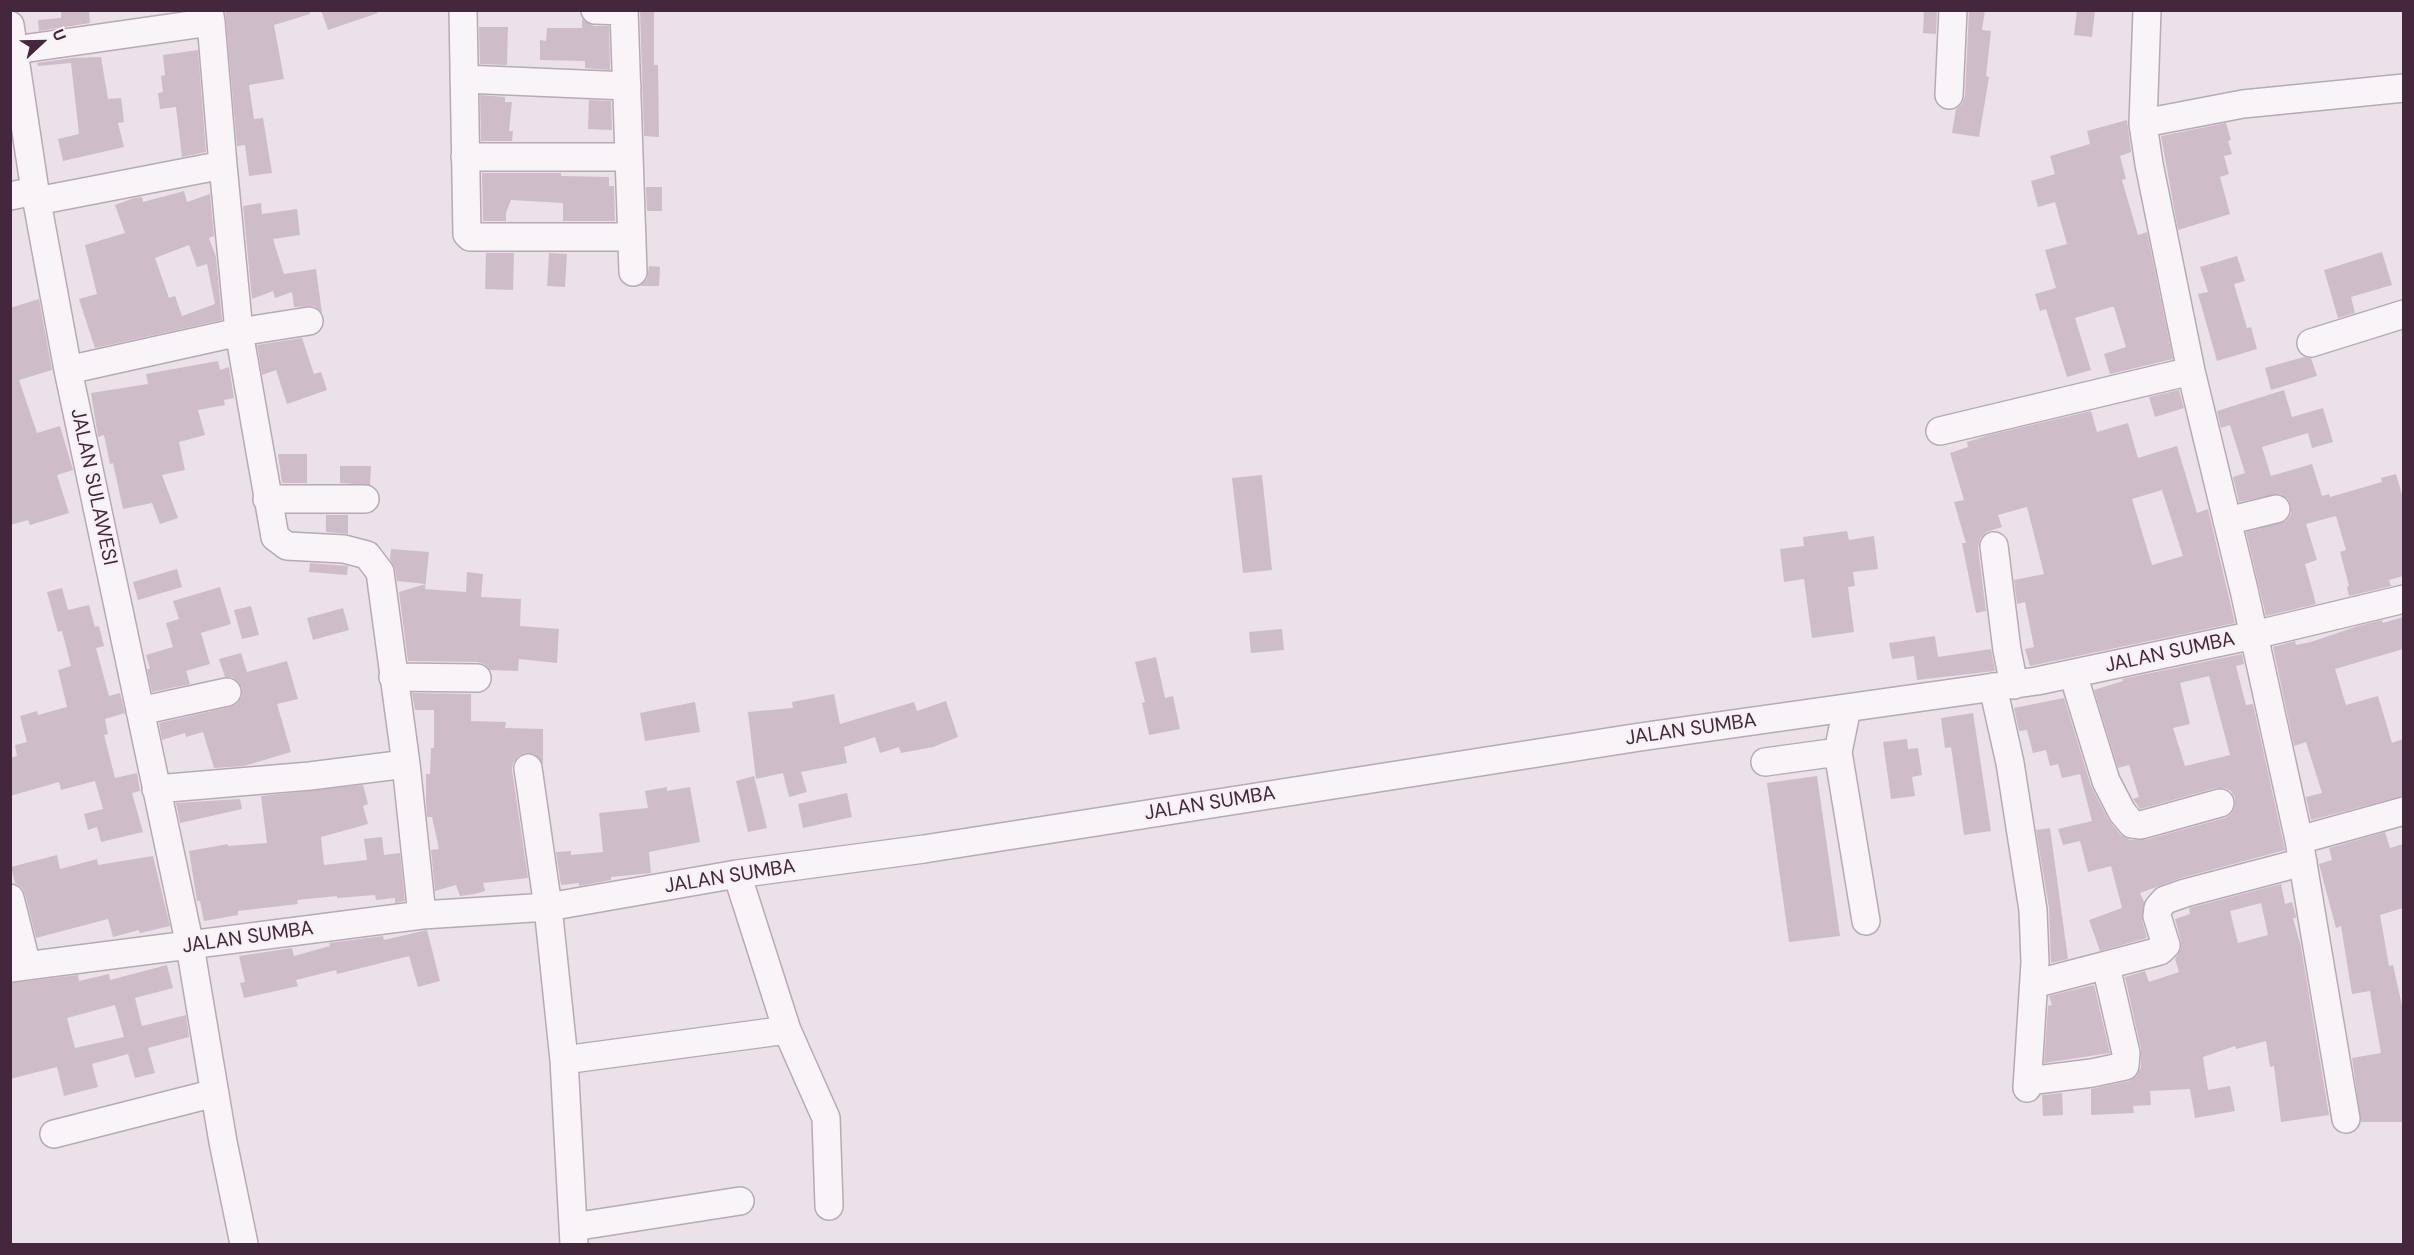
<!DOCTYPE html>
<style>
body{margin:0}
#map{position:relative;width:2414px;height:1255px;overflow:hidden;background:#ebe1e8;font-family:"DM Sans",sans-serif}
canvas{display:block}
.frame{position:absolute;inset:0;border:12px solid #44273c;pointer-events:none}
.north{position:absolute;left:12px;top:12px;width:60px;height:60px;-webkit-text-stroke:4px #f8f0f6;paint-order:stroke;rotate:68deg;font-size:16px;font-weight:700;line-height:24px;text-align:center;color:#44273c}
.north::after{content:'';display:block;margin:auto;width:21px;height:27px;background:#44273c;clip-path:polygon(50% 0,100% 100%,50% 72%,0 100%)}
</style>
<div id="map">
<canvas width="2414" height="1255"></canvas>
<div class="frame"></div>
<div class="north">U</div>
</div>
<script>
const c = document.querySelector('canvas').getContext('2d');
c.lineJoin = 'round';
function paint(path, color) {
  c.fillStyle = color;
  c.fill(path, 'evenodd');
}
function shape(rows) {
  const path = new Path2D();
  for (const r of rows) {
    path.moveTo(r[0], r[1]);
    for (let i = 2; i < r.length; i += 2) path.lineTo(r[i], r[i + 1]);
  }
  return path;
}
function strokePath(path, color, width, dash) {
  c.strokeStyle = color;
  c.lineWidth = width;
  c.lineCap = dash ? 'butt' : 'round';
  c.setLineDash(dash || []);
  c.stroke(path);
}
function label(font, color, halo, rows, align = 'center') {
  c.font = font + ' "DM Sans",sans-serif';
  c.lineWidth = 4.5;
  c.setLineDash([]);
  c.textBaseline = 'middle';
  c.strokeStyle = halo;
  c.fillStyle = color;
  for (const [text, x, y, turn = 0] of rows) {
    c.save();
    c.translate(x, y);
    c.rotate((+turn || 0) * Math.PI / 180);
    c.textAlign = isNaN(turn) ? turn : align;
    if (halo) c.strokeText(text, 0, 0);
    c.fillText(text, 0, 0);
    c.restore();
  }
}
paint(shape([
 [61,10,89,10,90,23,39,31,38,20,61,18],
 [225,10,310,10,310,14,274,25,284,79,249,85,254,119,263,118,272,173,249,176,245,145,237,146],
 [321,10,377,10,378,13,328,30],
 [640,10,654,10,654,65,658,65,659,137,644,136],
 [1924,10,1937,10,1936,34,1923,33],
 [1969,10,1985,10,1982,30,1991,31,1986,76,1989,77,1979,137,1952,133,1956,109,1962,104,1965,96],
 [2077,10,2095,10,2092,37,2074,35],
 [582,19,594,26,609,26,610,70,585,68,585,61,540,60,540,40,546,41,547,28,582,28],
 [479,27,508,27,507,65,480,64],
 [198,50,206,152,182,157,176,107,160,109,158,93,163,92,161,76,165,75,163,55],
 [101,57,108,99,121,98,124,122,118,123,124,147,63,161,58,139,79,134,71,63,38,66,37,63,72,58],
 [480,95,505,97,505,102,512,102,509,131,513,131,512,141,481,141],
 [589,100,611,101,612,130,588,129],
 [2127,120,2131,152,2120,156,2126,179,2122,180,2138,235,2147,232,2173,359,2110,374,2104,354,2126,347,2114,307,2111,307,2075,318,2091,370,2067,377,2046,309,2040,311,2035,294,2056,288,2045,250,2067,244,2055,202,2038,207,2031,181,2055,174,2050,156,2090,144,2087,131],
 [2226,123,2231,140,2228,141,2232,154,2224,156,2229,174,2220,177,2230,214,2178,230,2161,136],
 [482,173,561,173,561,176,609,177,609,186,614,186,615,221,563,221,563,203,511,200,506,213,506,221,483,221],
 [646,187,662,187,662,211,647,211],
 [184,191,187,202,210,194,214,236,209,238,216,257,222,320,95,348,79,299,97,294,85,245,125,233,115,205,134,198,142,197,143,202],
 [189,245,197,267,207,264,215,304,182,316,175,296,169,298,155,258],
 [261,203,262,214,297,209,300,235,273,239,284,274,316,269,322,313,314,306,294,307,292,292,275,298,273,291,252,299,243,206],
 [2382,252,2392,285,2351,297,2355,313,2338,318,2324,270],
 [486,253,514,253,513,290,485,289],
 [549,253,567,254,565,287,547,286],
 [2237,256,2245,281,2234,284,2247,328,2251,327,2257,349,2217,361,2198,294,2208,292,2200,267],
 [649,266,660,267,659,286,640,286,647,279],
 [39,299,52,370,19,380,37,433,60,426,73,470,57,475,69,513,30,525,28,520,10,525,10,308],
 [302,338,314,374,321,372,327,390,287,404,276,370,262,375,257,345],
 [2304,357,2311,358,2317,376,2271,390,2265,368],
 [218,361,220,370,229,367,234,398,224,400,225,405,198,410,205,435,179,442,185,470,162,475,178,518,160,524,152,503,123,509,113,463,110,464,104,435,98,437,91,393,148,384,146,374],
 [2179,390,2184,408,2155,417,2149,397],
 [2284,390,2292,417,2323,408,2333,442,2312,448,2308,433,2262,447,2271,476,2312,464,2322,496,2329,494,2330,497,2382,482,2381,478,2396,474,2403,498,2403,576,2389,580,2391,586,2349,596,2347,587,2349,586,2340,552,2346,550,2336,516,2306,524,2317,560,2305,564,2316,604,2266,616,2246,532,2286,521,2291,514,2291,506,2288,499,2280,494,2239,502,2233,477,2245,473,2230,425,2221,428,2217,411],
 [2091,411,2097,432,2128,423,2138,458,2177,446,2197,513,2208,509,2235,623,2030,666,2025,649,2034,647,2025,602,2017,604,2014,580,2044,574,2027,507,1998,515,2002,527,1986,532,1980,539,1978,548,1986,611,1976,613,1962,543,1966,543,1954,502,1964,500,1950,453,1968,447,1967,442,1989,435],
 [2162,490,2183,556,2152,565,2132,499],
 [278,454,307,454,307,483,282,483],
 [340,466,371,466,370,485,340,483],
 [1262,475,1272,570,1243,573,1232,478],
 [326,515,348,515,348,534,326,532],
 [1847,531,1849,540,1874,536,1878,569,1853,572,1855,586,1848,587,1854,632,1812,638,1804,579,1784,582,1780,549,1804,546,1803,537],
 [391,549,429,552,425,589,466,592,467,572,483,574,481,597,521,599,520,626,559,629,557,663,519,659,518,671,490,670,484,664,477,662,408,661,399,592,426,584,397,581,395,569,390,559],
 [310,563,348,566,347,575,309,572],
 [177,569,182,587,138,600,133,582],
 [220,587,231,624,201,633,210,664,186,671,190,684,152,692,147,669,150,669,146,655,173,647,166,623,179,619,173,601],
 [62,588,68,610,89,605,95,627,99,626,104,646,96,648,109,696,120,693,125,713,105,719,108,734,104,735,115,778,137,773,140,791,132,793,143,832,101,842,97,827,88,830,84,814,103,809,95,781,61,790,59,782,10,796,10,758,17,756,15,745,27,742,20,716,37,711,38,715,67,707,58,670,71,666,62,631,58,632,47,592],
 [251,606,259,635,242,639,234,610],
 [343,608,349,630,313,640,307,618],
 [2403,617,2403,649,2335,669,2346,705,2378,696,2392,743,2403,739,2403,796,2311,820,2306,797,2322,793,2306,742,2294,746,2273,647,2295,641,2296,645,2311,642,2358,626,2382,620,2383,623],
 [1282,629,1284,650,1251,653,1249,632],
 [1935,636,1938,657,1991,649,1995,671,1917,680,1914,656,1892,659,1889,643],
 [241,653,247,672,287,661,298,699,277,704,291,752,244,766,214,768,203,732,186,737,185,733,162,740,159,723,230,707,237,704,242,696,242,688,238,681,232,677,225,677,219,659],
 [2242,654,2244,664,2236,666,2246,705,2253,704,2285,850,2181,878,2140,893,2144,902,2142,920,2147,938,2100,951,2089,920,2122,908,2111,866,2088,872,2080,841,2063,845,2058,829,2092,821,2080,774,2062,778,2058,764,2050,766,2046,750,2033,753,2027,730,2019,731,2014,708,2064,698,2091,786,2108,819,2121,835,2130,840,2145,840,2225,818,2231,814,2235,807,2235,798,2231,791,2224,788,2216,788,2140,809,2133,799,2139,797,2129,765,2118,768,2094,690,2123,681,2122,679],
 [2209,676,2230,755,2185,766,2173,728,2190,724,2180,683],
 [1156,657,1165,698,1173,696,1180,729,1149,735,1142,703,1145,702,1135,662],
 [412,693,471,694,471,721,506,722,505,728,543,729,543,764,534,754,525,753,518,756,513,763,512,770,528,878,483,883,485,891,475,894,460,896,456,885,435,891,431,850,439,849,432,817,427,817,426,801,426,774,430,774,431,748,434,748,434,710,415,710],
 [834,694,840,724,914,702,917,711,946,701,958,737,933,747,901,753,899,747,880,753,875,737,844,747,847,763,801,772,807,792,789,797,783,773,756,779,748,712,793,708,792,702],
 [695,702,700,732,645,741,640,713],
 [1973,713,1991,831,1964,835,1951,747,1945,748,1941,718],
 [1907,739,1908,749,1918,748,1922,775,1912,777,1915,796,1891,799,1883,742],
 [754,776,767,828,748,832,736,781],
 [1817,776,1840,936,1789,942,1767,783],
 [363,785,368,804,363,806,368,824,321,837,324,865,367,860,364,839,382,837,384,855,400,853,405,901,395,903,395,898,376,900,375,895,337,898,337,896,297,900,298,904,238,911,238,915,204,921,200,901,197,901,189,851,228,844,228,846,267,843,261,796],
 [667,787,667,791,690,787,700,842,649,852,651,873,611,877,611,880,579,886,579,883,561,885,556,852,571,851,571,855,603,852,599,813,648,808,645,791],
 [847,793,852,817,803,828,798,804],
 [240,799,242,809,180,823,176,803],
 [2050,828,2068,959,2051,963,2049,908,2036,830],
 [2385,832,2390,848,2403,844,2403,908,2380,915,2389,966,2393,965,2403,1010,2403,1122,2361,1122,2352,1058,2381,1053,2370,991,2352,994,2341,926,2336,928,2319,864,2332,860,2329,848],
 [57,855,60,869,97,859,98,865,153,856,170,926,140,933,139,930,113,937,108,919,36,938,25,894,22,888,15,883,11,867],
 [2281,884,2285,904,2292,902,2296,916,2296,918,2293,918,2301,947,2329,1115,2281,1122,2274,1066,2270,1067,2266,1041,2236,1049,2235,1046,2203,1057,2208,1090,2230,1086,2235,1111,2195,1118,2190,1089,2150,1091,2151,1105,2133,1106,2134,1113,2091,1115,2091,1089,2129,1081,2137,1076,2141,1067,2141,1049,2125,977,2145,971,2149,982,2179,972,2175,959,2181,949,2181,941,2175,919,2190,914,2189,908],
 [2261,903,2268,935,2238,943,2230,911],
 [427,930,440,981,418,987,409,956,337,974,336,970,296,980,298,986,244,998,240,983,245,982,239,956,292,948,294,956,330,946,329,943,383,936,384,940],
 [167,965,173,988,135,998,142,1026,186,1015,189,1037,148,1048,155,1073,135,1078,128,1054,92,1064,98,1087,64,1096,57,1067,10,1079,10,983,78,975,79,981,109,974,110,980],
 [115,1005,124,1037,75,1048,67,1018],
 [2094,985,2110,1053,2044,1063,2048,1006,2052,1005,2049,996],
 [2062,1093,2063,1115,2043,1116,2042,1095]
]), '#cebdc9');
const minor = shape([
 [463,10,467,234,470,237,632,237],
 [595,10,624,11],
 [624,10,633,272],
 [2147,10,2143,124,2149,164,2191,371,2244,590,2299,840,2346,1119],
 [10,25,35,191,68,370,190,946,223,1142,244,1244],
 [15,50,211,22,209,10],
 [464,79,627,86],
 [1949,95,1953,10],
 [2144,123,2243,104,2404,88],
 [465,157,629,157],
 [223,165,239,332,309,321],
 [10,196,35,191],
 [37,201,223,165,211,22],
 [2311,343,2404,314],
 [68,370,239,332,275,537,287,546,344,549,367,555,380,572,406,764,422,915],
 [1940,431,2191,371],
 [267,499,365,499],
 [2227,521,2276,509],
 [1994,546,2007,650,2014,685],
 [2073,674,2106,781,2122,812,2132,824,2141,825,2220,803],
 [393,677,477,678],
 [1993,687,2010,763,2033,910,2035,962,2027,1088],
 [1847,708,1838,752,1866,921],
 [140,711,227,692],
 [1765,762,1838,752],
 [528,768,548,907,564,1060,574,1244],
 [156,789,310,776,406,764],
 [2299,840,2404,811],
 [737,874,787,1030,826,1118,829,1206],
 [10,898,27,966],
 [10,968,422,915,548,907,737,874,924,849,1640,737,2037,681,2254,635,2404,599],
 [2034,984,2160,951,2166,945,2157,916,2158,908,2165,900,2185,893,2303,862],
 [564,1060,787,1030],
 [2028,1081,2092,1073,2125,1066,2126,1053,2106,966],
 [54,1134,215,1093],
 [573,1227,740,1201]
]);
strokePath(minor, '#b9a9b4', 30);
strokePath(minor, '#f8f4f7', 27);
label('20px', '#44273c', '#f8f0f6', [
 ["JALAN SULAWESI",93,487,78],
 ["JALAN SUMBA",2170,653,-12],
 ["JALAN SUMBA",1691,730,-8],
 ["JALAN SUMBA",1210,804,-9],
 ["JALAN SUMBA",730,877,-9],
 ["JALAN SUMBA",248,938,-8]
]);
</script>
